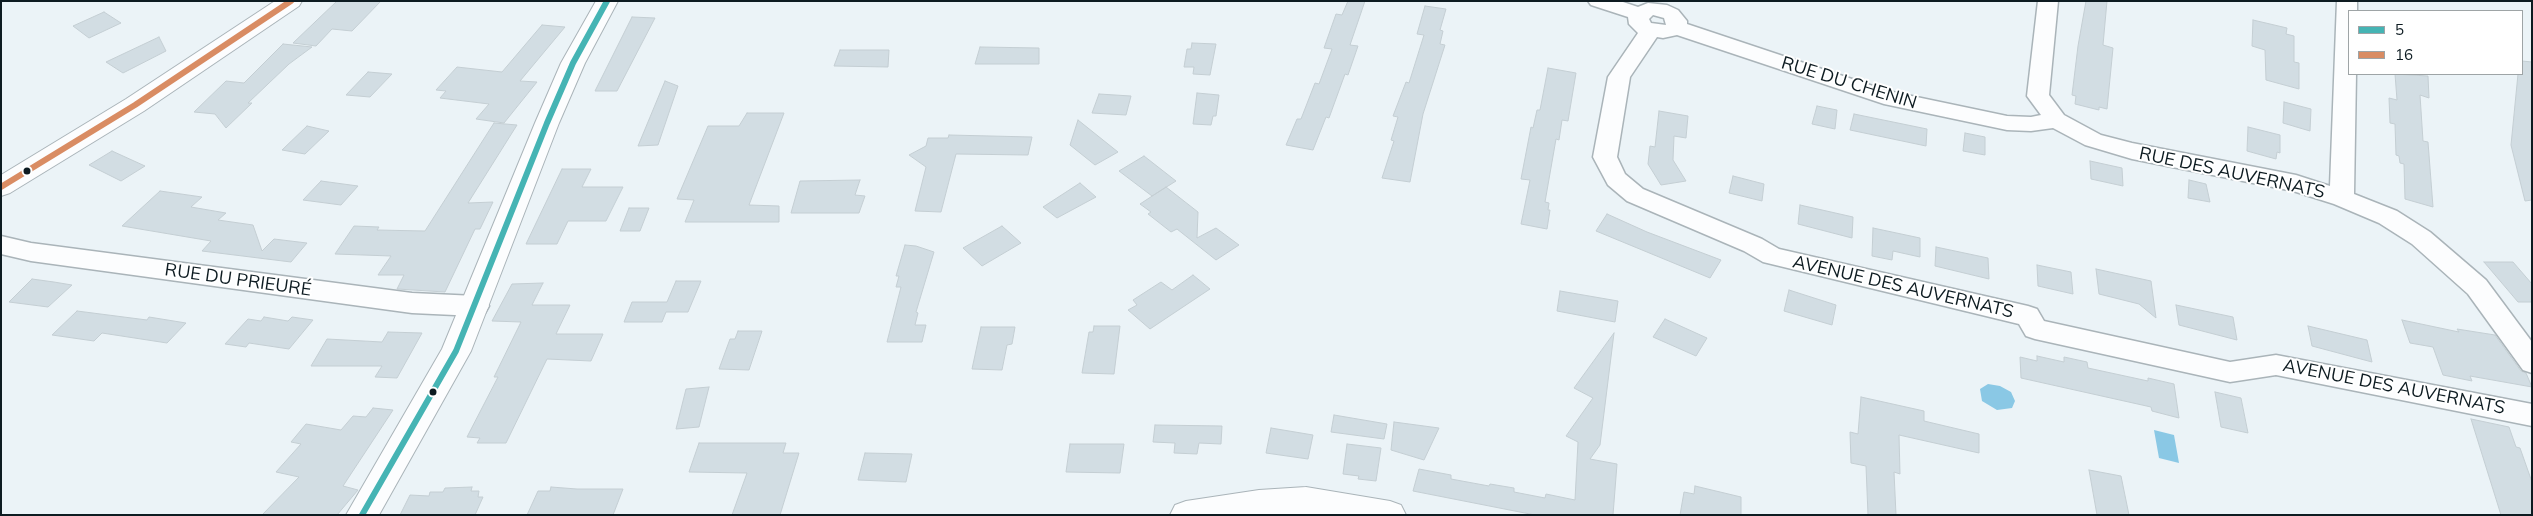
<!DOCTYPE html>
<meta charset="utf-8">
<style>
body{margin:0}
#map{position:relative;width:2533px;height:516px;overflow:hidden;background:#ebf3f7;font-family:Mulish,sans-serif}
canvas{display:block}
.frame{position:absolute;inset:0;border:2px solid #0d1b21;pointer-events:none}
.legend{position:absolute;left:2348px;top:10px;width:175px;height:65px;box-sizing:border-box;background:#fff;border:1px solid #9ea4a6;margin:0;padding:6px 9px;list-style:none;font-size:15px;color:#0d1b21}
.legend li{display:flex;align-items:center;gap:10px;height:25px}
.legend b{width:25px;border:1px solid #9ea4a6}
</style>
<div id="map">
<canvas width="2533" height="516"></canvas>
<div class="frame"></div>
<ul class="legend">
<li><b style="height:6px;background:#45b4b4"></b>5</li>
<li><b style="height:6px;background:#d98c63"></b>16</li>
</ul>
</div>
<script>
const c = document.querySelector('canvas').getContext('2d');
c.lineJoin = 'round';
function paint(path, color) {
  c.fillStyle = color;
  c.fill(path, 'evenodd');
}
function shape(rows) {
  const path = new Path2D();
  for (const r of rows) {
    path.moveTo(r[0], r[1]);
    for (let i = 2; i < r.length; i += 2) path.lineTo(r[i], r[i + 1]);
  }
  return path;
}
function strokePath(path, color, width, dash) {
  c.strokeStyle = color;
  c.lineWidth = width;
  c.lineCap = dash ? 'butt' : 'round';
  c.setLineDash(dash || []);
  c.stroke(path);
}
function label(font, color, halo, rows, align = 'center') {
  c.font = font + ' Mulish,sans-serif';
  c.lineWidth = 4;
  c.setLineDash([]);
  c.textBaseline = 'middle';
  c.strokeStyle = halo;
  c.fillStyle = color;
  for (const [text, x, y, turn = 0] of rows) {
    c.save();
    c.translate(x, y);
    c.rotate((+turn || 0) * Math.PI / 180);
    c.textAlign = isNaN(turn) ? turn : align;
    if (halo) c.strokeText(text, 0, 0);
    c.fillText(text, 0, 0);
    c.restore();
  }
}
paint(shape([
 [1988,384,2000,386,2011,392,2015,401,2012,408,1997,410,1982,401,1980,389],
 [2154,430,2174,435,2179,463,2159,458]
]), '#8ac8e5');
const building = shape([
 [337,1,381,1,352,31,332,29,316,46,293,43,337,1],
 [1348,1,1365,1,1350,45,1358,46,1348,75,1345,74,1329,118,1326,117,1313,150,1286,145,1297,119,1301,119,1315,83,1319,84,1332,49,1324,48,1336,14,1342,15,1348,1],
 [2086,1,2107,1,2103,45,2113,48,2107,109,2099,107,2099,110,2075,104,2076,96,2072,95,2078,46,2086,1],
 [1425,6,1446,9,1440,30,1443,31,1440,44,1445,45,1423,114,1410,182,1382,178,1394,141,1391,140,1398,117,1393,116,1406,82,1409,83,1424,35,1417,34,1425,6],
 [104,12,121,23,89,38,73,26,104,12],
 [632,17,655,18,617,91,595,91,632,17],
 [2253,20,2287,28,2286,34,2294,36,2294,62,2299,63,2299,89,2266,80,2265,50,2252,46,2253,20],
 [542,25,565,27,520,81,537,82,504,123,476,119,489,104,440,98,446,91,436,90,457,67,502,72,542,25],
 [159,37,166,51,123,73,106,62,159,37],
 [1192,43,1216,44,1210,75,1193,74,1194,67,1184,67,1187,49,1191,49,1192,43],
 [283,44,312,47,289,64,248,103,252,103,226,128,215,114,194,112,226,81,244,83,283,44],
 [980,47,1039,48,1039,64,975,64,980,47],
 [840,50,889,50,888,67,834,66,840,50],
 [2522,61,2532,62,2532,200,2525,201,2511,145,2518,74,2522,74,2522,61],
 [1548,68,1576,73,1568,121,1562,120,1559,140,1556,139,1545,202,1549,203,1548,210,1550,210,1547,229,1521,224,1530,180,1521,179,1531,127,1533,128,1537,110,1540,110,1548,68],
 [368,72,392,74,370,97,346,95,368,72],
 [2395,74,2428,76,2429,98,2420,95,2423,141,2428,142,2433,207,2405,199,2404,164,2400,163,2399,156,2396,155,2395,124,2390,123,2389,98,2397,100,2395,74],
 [665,81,678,86,658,145,638,146,665,81],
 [1197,93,1219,95,1216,116,1213,116,1211,125,1193,124,1197,93],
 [1099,94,1131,96,1126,115,1092,113,1099,94],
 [2284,102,2311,109,2310,131,2283,123,2284,102],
 [1817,106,1837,110,1835,129,1812,124,1817,106],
 [1659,111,1688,116,1686,138,1674,136,1673,160,1686,181,1661,185,1648,164,1650,146,1655,147,1659,111],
 [747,113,784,113,749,205,779,206,779,222,685,222,694,200,677,199,708,126,739,126,747,113],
 [1854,114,1927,129,1926,146,1850,130,1854,114],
 [1078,120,1118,152,1095,165,1070,145,1078,120],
 [494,123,517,125,468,203,493,202,480,229,475,229,445,292,397,289,404,275,378,275,391,256,335,254,354,226,379,227,377,230,425,231,494,123],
 [307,126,329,131,305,154,282,150,307,126],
 [2248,127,2280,135,2280,153,2277,152,2276,159,2247,151,2248,127],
 [1965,133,1985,137,1985,155,1963,151,1965,133],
 [949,135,1032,137,1028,155,956,154,941,212,915,211,926,167,909,155,926,146,928,138,948,138,949,135],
 [112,151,145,166,121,181,89,165,112,151],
 [1144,156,1176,181,1152,196,1119,171,1144,156],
 [2090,161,2122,168,2123,186,2091,179,2090,161],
 [562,169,591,169,582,187,623,187,606,221,568,221,557,244,526,244,562,169],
 [1733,176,1764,184,1762,201,1729,193,1733,176],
 [860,180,855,195,865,196,859,213,791,213,800,181,860,180],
 [2189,180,2206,184,2210,202,2188,198,2189,180],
 [321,181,358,186,341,205,303,200,321,181],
 [1080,183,1096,197,1057,218,1043,207,1080,183],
 [1166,187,1198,212,1197,238,1216,228,1239,245,1216,260,1177,229,1171,232,1148,214,1151,212,1140,204,1166,187],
 [160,191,202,197,191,207,226,213,218,220,253,225,262,251,274,239,307,243,291,262,202,251,211,241,122,226,160,191],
 [1800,205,1853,217,1852,238,1798,224,1800,205],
 [629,208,649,208,640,231,620,231,629,208],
 [1607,214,1647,232,1721,260,1710,278,1596,231,1607,214],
 [1002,226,1021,243,982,266,963,248,1002,226],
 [1873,228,1920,238,1920,257,1893,251,1892,260,1872,256,1873,228],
 [905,245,916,246,934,252,916,312,918,313,915,325,926,325,922,342,887,342,901,287,896,287,899,276,896,276,905,245],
 [1936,247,1988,258,1989,279,1935,266,1936,247],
 [2484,262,2513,262,2532,284,2532,302,2518,302,2484,262],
 [2037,265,2071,272,2073,294,2038,286,2037,265],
 [2096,269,2151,281,2156,318,2139,304,2099,294,2096,269],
 [1193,275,1210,289,1150,329,1128,310,1137,305,1133,300,1161,282,1172,290,1193,275],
 [32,279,54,282,72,285,48,307,9,302,32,279],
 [676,281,701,281,688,312,666,312,662,322,624,322,632,302,667,302,676,281],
 [543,283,532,305,570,305,556,334,603,334,591,361,547,359,506,443,477,443,480,438,467,437,498,377,494,377,521,322,492,321,512,284,543,283],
 [1789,290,1836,305,1832,325,1784,311,1789,290],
 [1560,291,1618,301,1615,322,1557,311,1560,291],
 [2176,305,2233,317,2237,340,2179,325,2176,305],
 [77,311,147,320,149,317,186,323,167,343,102,333,94,341,52,335,77,311],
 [264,317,288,321,292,317,313,320,289,349,249,343,246,347,225,344,248,319,261,321,264,317],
 [1665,319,1707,338,1696,356,1653,337,1665,319],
 [2402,320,2459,332,2457,329,2495,335,2521,371,2526,373,2532,387,2470,376,2472,381,2443,375,2433,347,2410,343,2402,320],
 [1094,326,1120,326,1114,374,1082,373,1089,332,1093,332,1094,326],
 [2308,326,2367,340,2372,362,2312,346,2308,326],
 [981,327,1015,327,1012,344,1007,345,1002,370,972,369,981,327],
 [738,331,762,331,749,370,719,369,730,339,735,339,738,331],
 [388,332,422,333,397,378,375,377,382,366,311,366,327,339,382,342,388,332],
 [1614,333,1600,445,1590,459,1617,464,1613,515,1535,515,1413,491,1419,469,1451,475,1451,479,1489,486,1490,484,1514,488,1514,492,1545,498,1546,494,1575,500,1578,442,1566,436,1593,398,1574,388,1614,333],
 [2037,356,2064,362,2064,357,2087,362,2088,368,2148,381,2148,378,2174,384,2179,418,2152,411,2151,407,2021,378,2020,357,2037,361,2037,356],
 [709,387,699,427,676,429,686,389,709,387],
 [2215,392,2241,398,2248,433,2221,427,2215,392],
 [1861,397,1924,411,1924,421,1979,434,1979,453,1899,435,1900,474,1894,472,1896,515,1868,515,1866,466,1851,463,1850,432,1858,434,1861,397],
 [373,408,393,410,343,486,358,490,337,515,262,515,299,477,276,472,301,444,291,442,306,424,341,430,353,416,366,417,373,408],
 [1334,415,1387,424,1384,439,1331,432,1334,415],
 [2471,419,2509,427,2516,447,2520,448,2532,482,2532,515,2501,515,2471,419],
 [1394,422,1439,428,1424,460,1391,450,1394,422],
 [1155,425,1222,426,1221,444,1199,443,1197,454,1174,453,1175,443,1153,442,1155,425],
 [1271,428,1313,435,1308,459,1266,453,1271,428],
 [699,443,786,443,783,453,799,453,780,515,732,515,747,473,689,472,699,443],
 [1070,444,1124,444,1120,473,1066,472,1070,444],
 [1347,444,1381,448,1376,481,1358,479,1359,476,1343,474,1347,444],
 [865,453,912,454,906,482,858,480,865,453],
 [2089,470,2121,476,2129,515,2097,515,2089,470],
 [1695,486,1741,497,1741,515,1680,515,1684,492,1694,494,1695,486],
 [472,487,471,491,479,491,478,497,483,497,475,515,400,515,410,495,429,496,430,492,443,492,445,488,472,487],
 [551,487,577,489,623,489,613,515,527,515,538,491,550,491,551,487]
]);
paint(building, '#d2dde3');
strokePath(building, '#c4ced3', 1);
const street = shape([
 [1588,1,1620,1,1638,7,1648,3,1667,5,1678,10,1687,21,1687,24,1888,91,2007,116,2031,117,2041,115,2027,96,2038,1,2058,1,2049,95,2064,115,2101,135,2132,143,2296,175,2330,186,2337,1,2357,1,2357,11,2349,11,2349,74,2356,74,2354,194,2397,211,2430,232,2486,280,2532,342,2532,373,2523,370,2468,294,2412,244,2379,223,2334,204,2293,191,2132,159,2085,145,2053,128,2031,131,2007,130,1884,104,1677,35,1663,38,1657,37,1630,77,1617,157,1625,174,1643,189,1762,239,1779,249,2028,306,2037,309,2044,321,2230,362,2276,355,2532,404,2532,426,2276,375,2230,382,2035,339,2026,336,2019,324,1763,262,1744,251,1627,201,1608,185,1593,157,1608,77,1638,33,1629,24,1628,17,1591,5,1588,1],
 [1653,15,1664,18,1666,25,1651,23,1649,19,1653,15],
 [1,236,31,243,412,293,476,296,485,299,489,306,485,313,476,316,412,313,31,261,1,254,1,236]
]);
const secondary = shape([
 [275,1,302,1,299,6,144,111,10,193,1,196,1,175,126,99,275,1],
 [596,1,618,1,585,63,559,123,471,351,379,515,346,515,442,349,535,123,561,63,596,1],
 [1306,487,1390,501,1401,505,1406,515,1170,515,1175,505,1186,501,1259,490,1306,487]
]);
strokePath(street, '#aab4b9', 3);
strokePath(secondary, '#aab4b9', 2);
paint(street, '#fcfdfe');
paint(secondary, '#fcfdfe');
strokePath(shape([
 [362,515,456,351,547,123,573,63,607,1]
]), '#45b4b4', 6);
strokePath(shape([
 [1,187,135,105,291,1]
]), '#d98c63', 6);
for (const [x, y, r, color] of [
 [27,171,4.5,"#0d1b21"],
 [433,392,4.5,"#0d1b21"]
]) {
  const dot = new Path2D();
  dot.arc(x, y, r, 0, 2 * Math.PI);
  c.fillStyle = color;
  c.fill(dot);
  strokePath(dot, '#fff', 2);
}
label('18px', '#0d1b21', '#fff', [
 ["RUE DU CHENIN",1849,83,17],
 ["RUE DES AUVERNATS",2232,173,12],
 ["RUE DU PRIEURÉ",238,280,8],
 ["AVENUE DES AUVERNATS",1903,287,13],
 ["AVENUE DES AUVERNATS",2394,387,11]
]);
</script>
